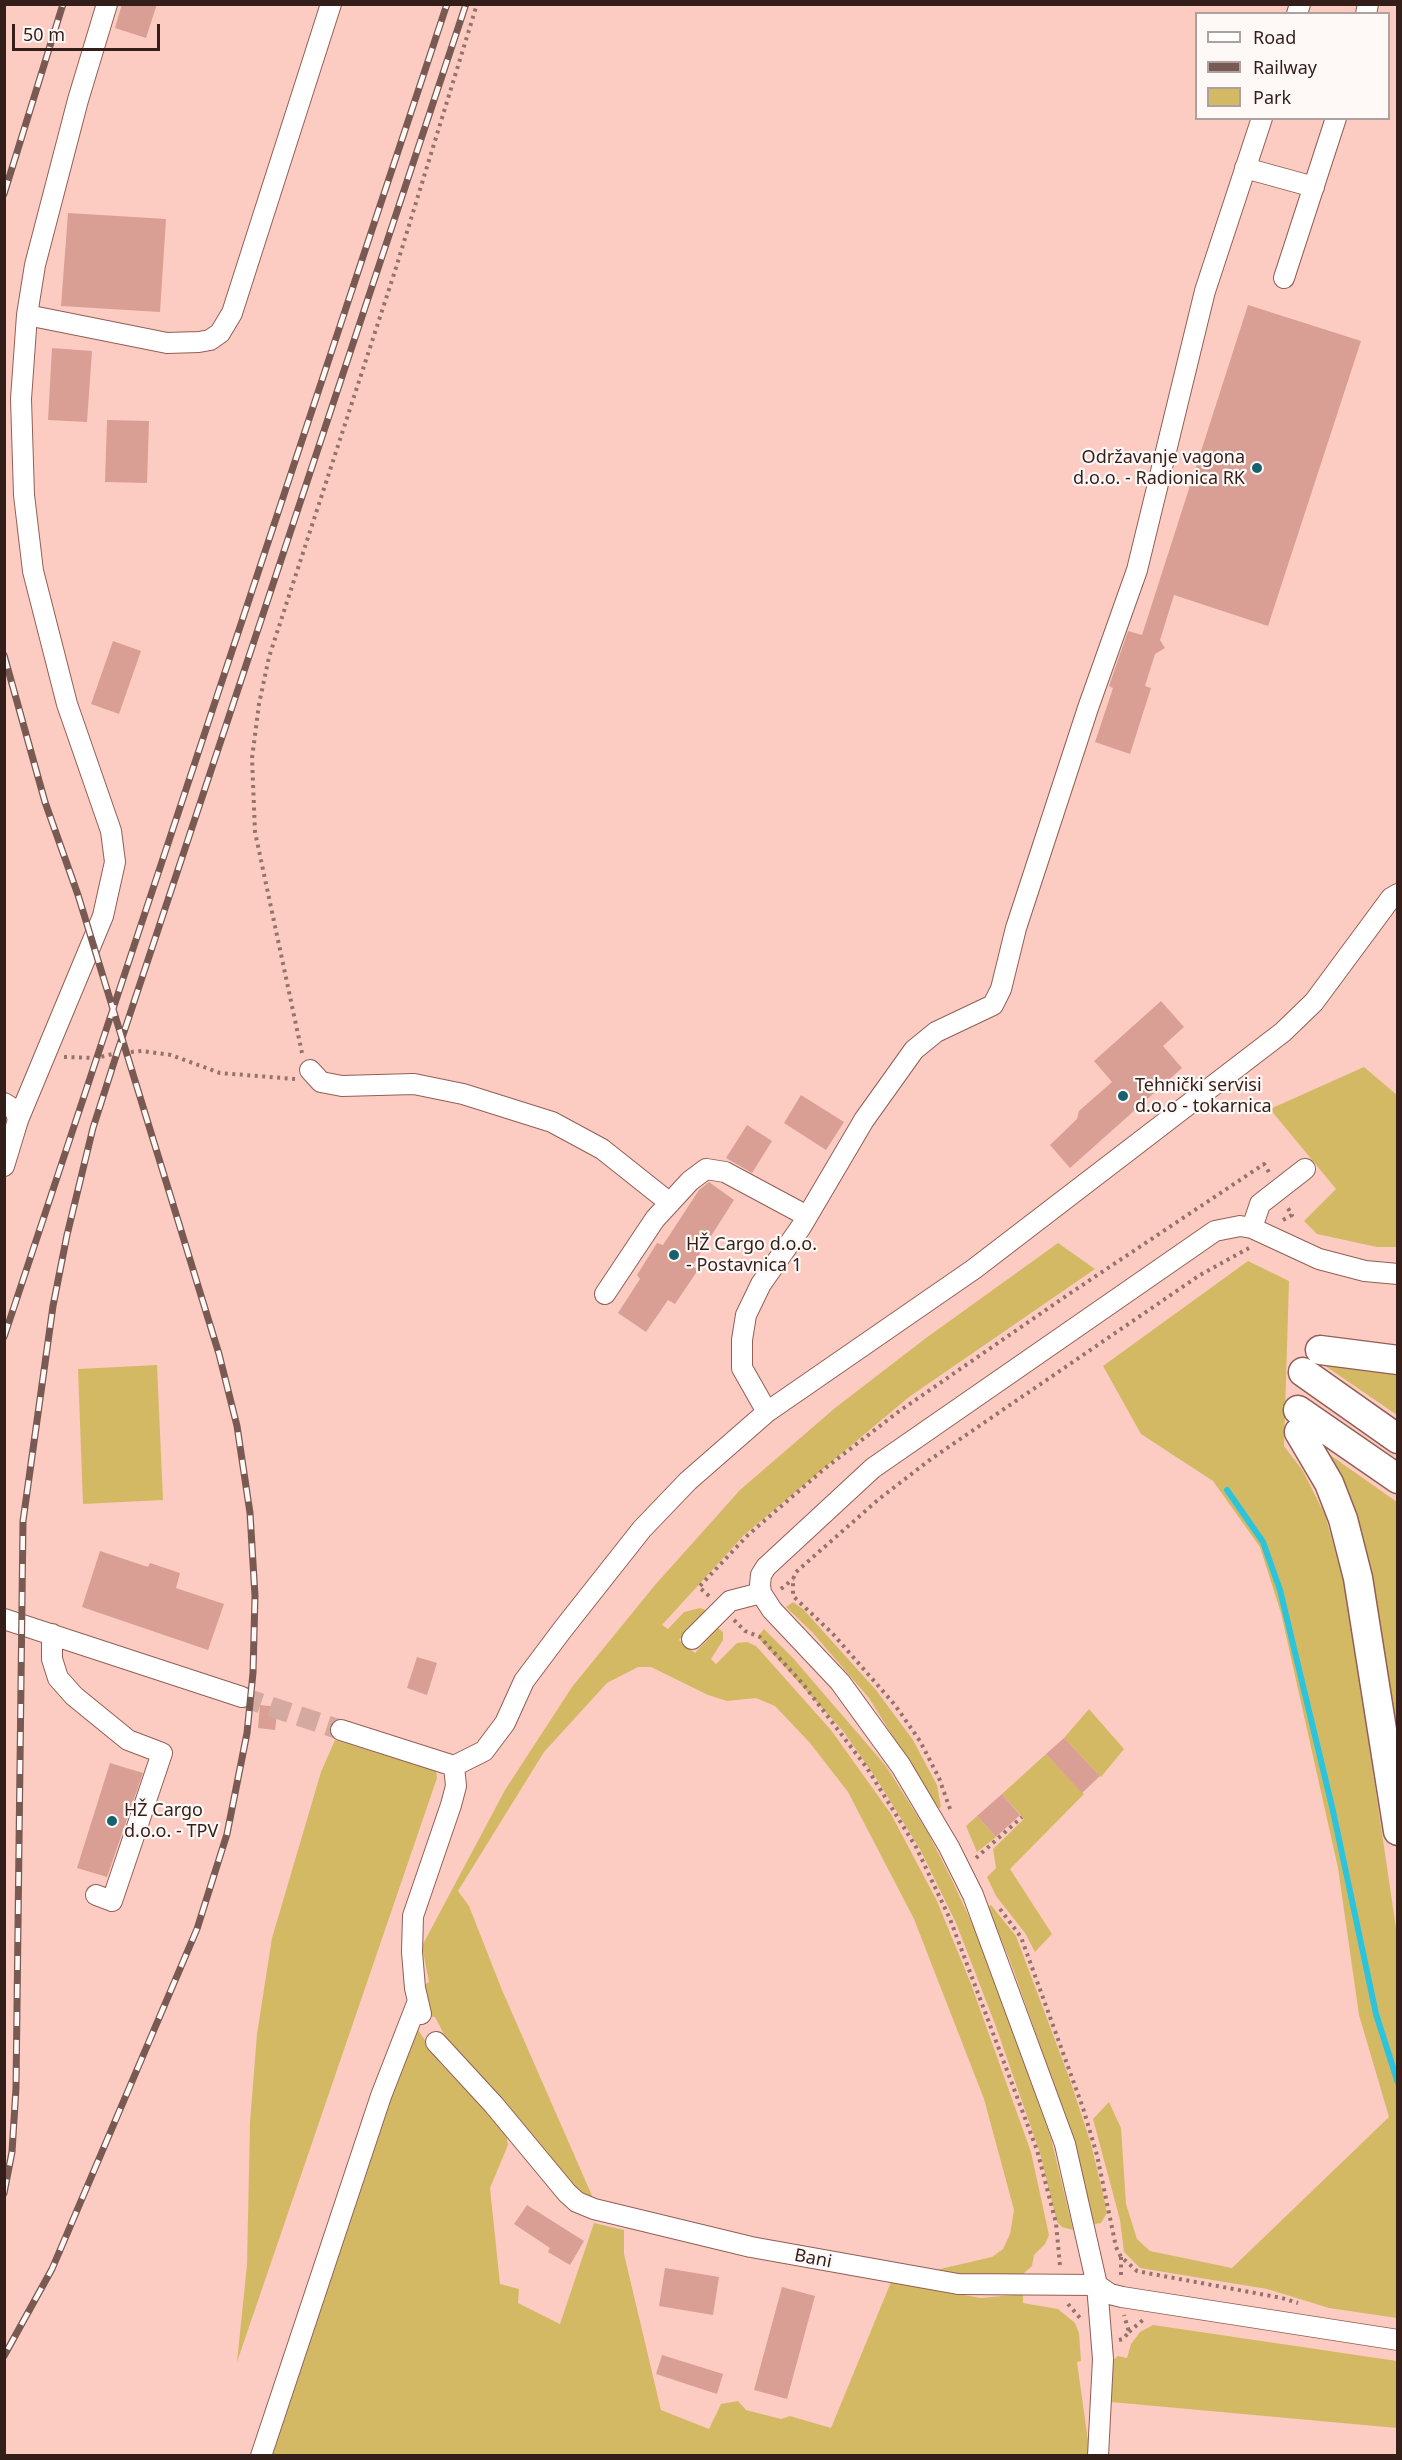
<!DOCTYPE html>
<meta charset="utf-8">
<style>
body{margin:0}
#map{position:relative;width:1402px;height:2460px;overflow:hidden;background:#fcccc2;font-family:"Noto Sans",sans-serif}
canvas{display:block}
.frame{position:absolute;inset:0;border:6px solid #331e19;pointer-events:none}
.legend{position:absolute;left:1195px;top:12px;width:195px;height:108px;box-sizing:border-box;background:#fef8f7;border:2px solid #ada19e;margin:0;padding:8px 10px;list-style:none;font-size:18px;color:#331e19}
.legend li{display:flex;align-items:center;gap:12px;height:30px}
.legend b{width:30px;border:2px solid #ada19e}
.scale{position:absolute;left:12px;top:24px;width:148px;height:27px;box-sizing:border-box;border:3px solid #331e19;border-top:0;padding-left:8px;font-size:18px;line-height:21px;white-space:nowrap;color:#331e19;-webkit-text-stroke:4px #fef8f7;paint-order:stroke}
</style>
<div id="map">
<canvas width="1402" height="2460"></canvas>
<div class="frame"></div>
<ul class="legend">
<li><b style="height:8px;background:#fff"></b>Road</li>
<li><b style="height:8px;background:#795a53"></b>Railway</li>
<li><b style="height:16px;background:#d4b964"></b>Park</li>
</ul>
<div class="scale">50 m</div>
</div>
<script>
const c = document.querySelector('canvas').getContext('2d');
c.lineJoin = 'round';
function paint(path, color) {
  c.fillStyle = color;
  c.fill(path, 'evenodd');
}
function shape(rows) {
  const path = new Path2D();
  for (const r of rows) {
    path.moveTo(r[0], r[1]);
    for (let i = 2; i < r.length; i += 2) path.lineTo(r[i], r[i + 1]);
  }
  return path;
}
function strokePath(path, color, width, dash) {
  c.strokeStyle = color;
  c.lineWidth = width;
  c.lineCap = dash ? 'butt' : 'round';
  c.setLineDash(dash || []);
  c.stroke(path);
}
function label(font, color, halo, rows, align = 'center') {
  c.font = font + ' "Noto Sans",sans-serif';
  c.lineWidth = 4.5;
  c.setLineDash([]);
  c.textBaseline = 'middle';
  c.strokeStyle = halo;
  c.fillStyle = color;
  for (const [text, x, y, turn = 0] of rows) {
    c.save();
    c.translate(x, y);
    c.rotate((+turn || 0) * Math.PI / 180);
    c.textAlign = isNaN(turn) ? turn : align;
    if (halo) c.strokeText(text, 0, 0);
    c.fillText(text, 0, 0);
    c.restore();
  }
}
paint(shape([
 [1364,1067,1397,1095,1397,1247,1377,1247,1317,1234,1304,1221,1336,1189,1270,1109],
 [1058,1243,1095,1269,909,1397,744,1535,662,1625,668,1629,684,1612,700,1608,706,1610,679,1640,695,1653,718,1628,723,1632,723,1640,711,1659,716,1664,737,1643,747,1642,756,1646,831,1730,891,1814,937,1901,971,1984,1031,2152,1049,2235,1045,2244,1034,2255,1032,2266,1023,2274,956,2276,927,2272,992,2257,1003,2249,1010,2234,1014,2210,984,2099,914,1919,848,1792,810,1743,775,1706,756,1698,727,1701,708,1695,651,1667,638,1667,607,1683,544,1752,458,1891,469,1906,502,1990,597,2207,579,2197,456,2057,435,2017,427,2016,421,1987,429,1982,422,1946,505,1790,572,1687,655,1585,740,1490,835,1408,926,1338],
 [1248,1261,1289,1281,1284,1446,1303,1471,1325,1515,1346,1589,1397,1935,1397,2318,1329,2308,1267,2289,1140,2268,1124,2252,1120,2220,1093,2119,1109,2102,1121,2128,1126,2204,1137,2239,1150,2251,1232,2268,1389,2117,1359,2015,1338,1868,1281,1613,1260,1547,1213,1481,1141,1434,1103,1366],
 [1318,1361,1397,1369,1397,1415],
 [157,1365,163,1500,83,1504,78,1369],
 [1323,1450,1397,1502,1397,1756],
 [793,1602,803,1609,876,1690,913,1740,937,1785,941,1807,938,1809,869,1698,812,1632,786,1607],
 [764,1629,793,1658,886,1766,928,1833,950,1876,982,1945,1051,2138,1073,2230,1062,2227,1057,2222,1040,2153,995,2024,956,1923,920,1849,876,1778,843,1731,760,1640,759,1635],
 [1089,1709,1124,1749,1101,1777,1064,1738],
 [335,1740,436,1771,437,1778,237,2362,247,2265,250,2122,257,2034,272,1938,321,1772],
 [1046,1754,1084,1794,1010,1869,1052,1934,1035,1952,1025,1933,996,1896,987,1877,996,1868,993,1849,1024,1819,1002,1794],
 [977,1816,996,1837,977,1852,966,1826],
 [991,1905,1016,1936,1070,2080,1091,2144,1104,2198,1107,2213,1101,2223,1094,2224,1075,2145,1012,1966,988,1907],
 [413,2022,440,2063,506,2133,508,2145,490,2188,500,2284,519,2289,518,2303,560,2324,594,2223,624,2230,624,2254,661,2410,709,2429,721,2404,738,2401,746,2410,781,2419,790,2416,831,2428,891,2282,981,2298,1023,2294,1023,2303,1058,2309,1075,2323,1079,2333,1081,2361,1077,2362,1090,2455,266,2456],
 [1153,2325,1397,2361,1397,2428,1111,2402,1112,2361,1118,2356,1127,2358,1131,2344,1140,2332]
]), '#d4b964');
strokePath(shape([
 [1227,1490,1263,1542,1280,1590,1333,1811,1376,2014,1398,2083]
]), '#2cc3dc', 6);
paint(shape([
 [122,4,157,4,146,38,115,28],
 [68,213,166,219,160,312,61,306],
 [1248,305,1361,341,1268,626,1174,595,1160,640,1165,648,1155,654,1145,686,1151,688,1130,754,1095,742,1113,688,1109,686,1128,631,1142,635],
 [52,348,92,351,87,422,48,420],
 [107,420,149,421,147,483,105,482],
 [113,641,141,651,119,714,91,704],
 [1161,1001,1184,1027,1163,1046,1182,1068,1070,1168,1050,1145,1077,1119,1079,1111,1112,1082,1094,1061],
 [801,1095,844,1122,826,1150,784,1123],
 [747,1125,772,1141,752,1173,726,1158],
 [709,1182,734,1200,692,1266,698,1270,675,1304,668,1300,646,1332,618,1313,640,1279,637,1275,657,1243,663,1245,699,1190],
 [100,1551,148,1567,150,1563,180,1573,176,1588,224,1604,208,1650,82,1607],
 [417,1657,437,1663,427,1695,407,1688],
 [260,1705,278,1707,275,1730,258,1728],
 [1064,1738,1100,1776,1082,1793,1046,1754],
 [110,1763,143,1773,107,1877,77,1868],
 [1002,1794,1020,1815,996,1837,977,1816],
 [527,2205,584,2241,570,2265,548,2252,550,2248,514,2224],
 [665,2268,719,2277,713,2315,659,2306],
 [782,2287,815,2296,787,2399,754,2390],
 [662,2355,723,2374,717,2394,656,2374]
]), '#d99f94');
strokePath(shape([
 [242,1697,341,1730]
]), '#d4a9a0', 20, [20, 10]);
const minor = shape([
 [1297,14,1300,4],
 [1366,14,1368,4],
 [1245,168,1314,187],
 [1284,278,1336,118],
 [27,315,167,343,199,342,210,340,220,333,232,313,331,4],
 [310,1070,321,1082,342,1086,414,1084,463,1094,552,1122,602,1149,670,1203],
 [4,1103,15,1110,18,1120,4,1166],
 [18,1120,103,916,115,862,111,831,67,704,33,571,24,495,21,399,27,315,35,265,78,100,107,4],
 [1252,1228,1260,1204,1305,1169],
 [1398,1274,1365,1271,1319,1259,1252,1228,1240,1226,1215,1231,873,1468,766,1567,761,1575,760,1585,761,1593,772,1610,840,1682,901,1766,949,1847,973,1895,1065,2144,1097,2285,1110,2294,1122,2297,1398,2340],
 [605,1294,655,1219,690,1181,706,1169,725,1172,807,1216],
 [767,1412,742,1368,742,1340,746,1315,761,1284,801,1227,864,1120,914,1050,936,1032,993,1005,1001,989,1016,928,1088,708,1137,570,1205,291,1262,118],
 [4,1619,242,1697],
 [52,1634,52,1659,58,1678,74,1696,128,1740,162,1753,112,1901,96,1895],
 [692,1639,730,1601,761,1593],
 [341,1730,454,1766,484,1751,505,1723,524,1681,563,1629,642,1529,688,1481,767,1412,974,1269,1283,1032,1314,1002,1391,898,1398,894],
 [421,2014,415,1988,412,1952,413,1916,451,1805,456,1786,454,1766],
 [436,2042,494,2105,567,2193,577,2202,594,2209,751,2247,958,2284,1097,2285],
 [1097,2285,1103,2359,1098,2456],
 [261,2456,381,2096,418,2001]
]);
const highway = shape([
 [1320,1350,1398,1360],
 [1303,1372,1398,1439],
 [1298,1410,1398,1479],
 [1299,1432,1329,1483,1343,1519,1358,1578,1398,1831]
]);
strokePath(minor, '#935e54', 22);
strokePath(highway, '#935e54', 31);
strokePath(shape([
 [302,1053,255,832,252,758,259,704,269,657,395,271,477,4],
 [64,1057,96,1058,117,1053,142,1051,171,1055,220,1073,295,1079],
 [1283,1220,1292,1215,1286,1205],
 [781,1589,793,1579],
 [709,1596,699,1587,748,1535,823,1470,898,1412,1066,1296,1264,1164,1270,1174],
 [734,1620,745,1631,760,1637,803,1684,867,1768,916,1847,950,1919,1037,2150,1056,2223,1060,2266],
 [950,1809,939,1778,920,1741,895,1705,833,1634,793,1596,793,1579,796,1572,879,1499,931,1459,1200,1275,1249,1248],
 [976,1858,1022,1817],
 [1000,1909,1021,1937,1083,2108,1097,2155,1116,2247,1121,2257,1137,2271,1147,2273,1282,2298,1298,2303],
 [1121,2257,1121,2278],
 [1068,2304,1081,2319],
 [1129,2332,1144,2319],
 [1119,2340,1123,2339,1129,2332,1124,2315]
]), '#95736b', 4, [3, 4.5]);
strokePath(minor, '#fff', 20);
strokePath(highway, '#fff', 28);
const rail = shape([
 [4,194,63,4],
 [4,655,45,802,78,895,219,1354,237,1426,250,1513,255,1596,253,1673,247,1733,227,1834,197,1929,52,2269,4,2356],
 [4,1337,447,4],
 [4,2193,12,2152,16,2088,23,1521,53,1306,67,1235,93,1128,117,1053,466,4]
]);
strokePath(rail, '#795a53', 7);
strokePath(rail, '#fef8f7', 4.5, [14]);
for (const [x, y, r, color] of [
 [1257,468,6,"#16616e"],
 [1123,1096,6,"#16616e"],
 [674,1255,6,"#16616e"],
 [112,1821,6,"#16616e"]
]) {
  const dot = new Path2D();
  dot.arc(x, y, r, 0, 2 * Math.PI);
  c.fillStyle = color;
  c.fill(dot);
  strokePath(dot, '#fef8f7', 2);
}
label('18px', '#331e19', '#fef8f7', [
 ["Održavanje vagona",1245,458,"right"],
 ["d.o.o. - Radionica RK",1245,479,"right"],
 ["Tehnički servisi",1135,1086],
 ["d.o.o - tokarnica",1135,1107],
 ["HŽ Cargo d.o.o.",686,1245],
 ["- Postavnica 1",686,1266],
 ["HŽ Cargo",124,1811],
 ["d.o.o. - TPV",124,1832]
], 'left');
label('18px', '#331e19', '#fef8f7', [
 ["Bani",813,2259,11]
]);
</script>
